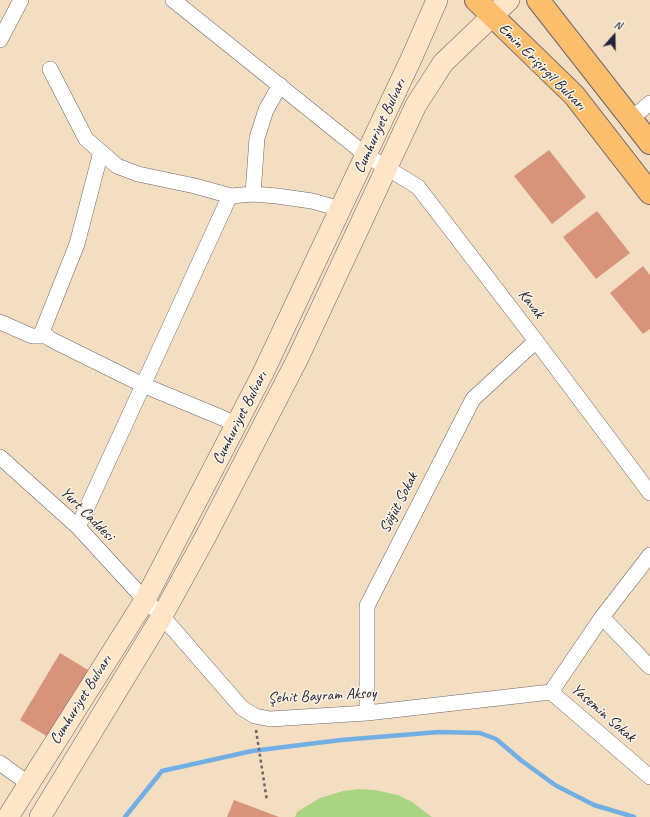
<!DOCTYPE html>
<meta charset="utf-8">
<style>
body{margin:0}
#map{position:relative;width:650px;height:817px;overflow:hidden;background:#f4dec1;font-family:Caveat,sans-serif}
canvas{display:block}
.north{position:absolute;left:594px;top:16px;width:40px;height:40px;-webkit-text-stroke:3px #fcf5e5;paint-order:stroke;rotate:20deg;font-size:11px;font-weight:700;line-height:16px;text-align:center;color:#22223b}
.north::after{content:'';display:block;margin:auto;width:14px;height:18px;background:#22223b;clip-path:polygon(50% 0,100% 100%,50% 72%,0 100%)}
</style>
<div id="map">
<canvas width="650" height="817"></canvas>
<div class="north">N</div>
</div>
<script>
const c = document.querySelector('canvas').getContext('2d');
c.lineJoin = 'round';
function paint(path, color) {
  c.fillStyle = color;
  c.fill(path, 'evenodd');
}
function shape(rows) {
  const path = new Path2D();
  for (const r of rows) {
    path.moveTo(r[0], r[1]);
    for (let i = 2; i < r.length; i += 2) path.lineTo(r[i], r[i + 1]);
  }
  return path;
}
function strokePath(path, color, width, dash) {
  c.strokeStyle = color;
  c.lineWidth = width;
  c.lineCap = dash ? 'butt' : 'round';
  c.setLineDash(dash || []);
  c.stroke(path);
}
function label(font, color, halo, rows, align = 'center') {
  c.font = font + ' Caveat,sans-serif';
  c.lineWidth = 3;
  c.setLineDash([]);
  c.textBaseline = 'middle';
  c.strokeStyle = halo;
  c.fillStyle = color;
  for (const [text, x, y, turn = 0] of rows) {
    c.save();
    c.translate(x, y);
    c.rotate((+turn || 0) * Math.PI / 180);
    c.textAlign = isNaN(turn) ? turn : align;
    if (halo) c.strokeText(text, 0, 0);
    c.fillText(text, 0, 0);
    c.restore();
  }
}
paint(shape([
 [359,789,375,790,398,795,412,802,432,817,295,817,297,812,320,798,343,791]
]), '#a9d582');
strokePath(shape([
 [125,817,162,771,252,751,341,740,439,732,480,733,496,739,522,761,555,785,594,805,634,817]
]), '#71aee3', 4.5);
paint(shape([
 [549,150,586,197,552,224,514,176],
 [597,211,630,253,596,279,563,237],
 [643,266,650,275,650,329,643,334,610,293],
 [60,653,93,673,53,740,20,720],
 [234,800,279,817,227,817]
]), '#d8937b');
const minor = shape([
 [173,0,366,155,418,187,536,341,650,493],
 [0,40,21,0],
 [50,69,86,139,117,166,138,174,195,186,231,196,253,194,277,196,312,201,341,209],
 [631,119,650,103],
 [101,152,77,244,42,332,50,339,143,385,237,424],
 [253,194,257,138,266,110,280,85],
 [0,322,32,336,46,336],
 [0,457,78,527,145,600,162,616,242,708,255,716,270,719,367,713,551,692],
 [78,527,227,202,231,196],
 [602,617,650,667],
 [551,692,602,617,650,555],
 [551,692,650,777],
 [367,713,367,606,473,399,536,341],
 [0,763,29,784]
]);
const secondary = shape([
 [8,817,145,600,263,373,412,57,437,0],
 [40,817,162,616,207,534,297,360,416,105,443,63,509,0]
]);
const primary = shape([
 [476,0,574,95,650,193],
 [538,0,650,143]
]);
strokePath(minor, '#6c646a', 16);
strokePath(secondary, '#6c646a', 22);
strokePath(primary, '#6c646a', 24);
strokePath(shape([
 [256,730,267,801]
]), '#6c646a', 2.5, [3, 3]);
strokePath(minor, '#fff', 15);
strokePath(secondary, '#fde5c5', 21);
strokePath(primary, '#fabe6d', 22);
label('16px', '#22223b', '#fcf5e5', [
 ["Emin Erişirgil Bulvarı",542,67,45],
 ["Cumhuriyet Bulvarı",380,126,-65],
 ["Kavak",531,304,52],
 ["Cumhuriyet Bulvarı",240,418,-63],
 ["Söğüt Sokak",399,503,-63],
 ["Yurt Caddesi",87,514,45],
 ["Şehit Bayram Aksoy",322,696,-3],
 ["Cumhuriyet Bulvarı",81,700,-58],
 ["Yasemin Sokak",603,713,41]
]);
</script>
